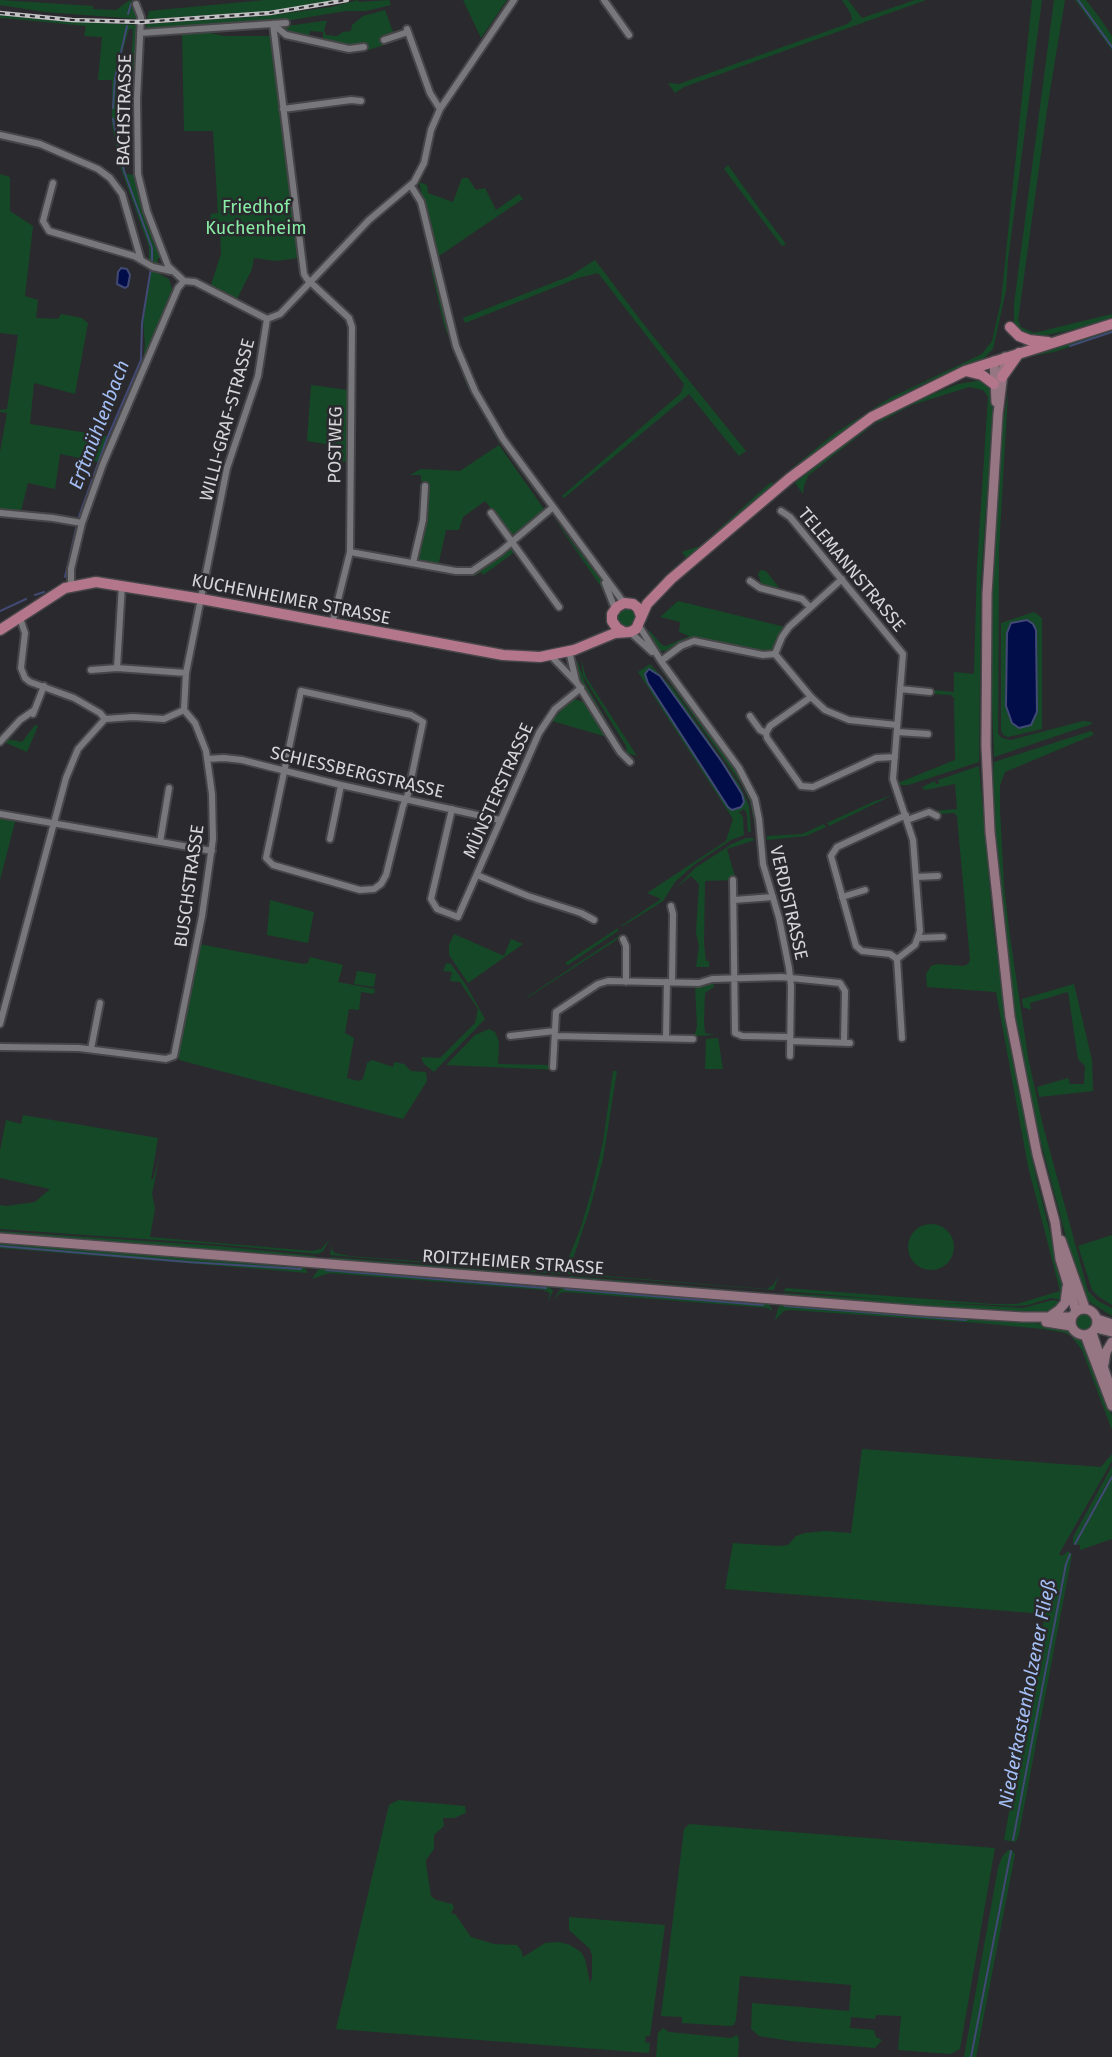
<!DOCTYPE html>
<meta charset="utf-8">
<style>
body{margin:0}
canvas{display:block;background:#2a292d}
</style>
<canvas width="1112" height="2057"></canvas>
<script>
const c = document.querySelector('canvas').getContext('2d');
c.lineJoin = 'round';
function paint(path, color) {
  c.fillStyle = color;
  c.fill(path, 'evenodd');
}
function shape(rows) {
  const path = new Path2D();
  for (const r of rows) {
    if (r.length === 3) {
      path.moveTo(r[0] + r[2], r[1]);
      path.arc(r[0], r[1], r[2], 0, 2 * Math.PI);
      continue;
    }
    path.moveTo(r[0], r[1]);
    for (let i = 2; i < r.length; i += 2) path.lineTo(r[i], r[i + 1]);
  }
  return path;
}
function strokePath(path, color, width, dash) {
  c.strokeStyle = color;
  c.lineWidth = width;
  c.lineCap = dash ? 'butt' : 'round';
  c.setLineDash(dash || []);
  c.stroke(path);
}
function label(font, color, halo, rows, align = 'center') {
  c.font = font + ' "Fira Sans",sans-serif';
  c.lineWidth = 5;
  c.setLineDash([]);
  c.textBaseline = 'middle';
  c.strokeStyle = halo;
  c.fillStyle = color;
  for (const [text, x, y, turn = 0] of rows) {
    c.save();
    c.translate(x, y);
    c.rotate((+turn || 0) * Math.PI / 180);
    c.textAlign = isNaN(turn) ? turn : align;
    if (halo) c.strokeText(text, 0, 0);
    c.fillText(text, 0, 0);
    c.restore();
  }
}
paint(shape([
 [0,0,93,6,93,9,116,10,130,0,134,4,138,19,45,12,0,5],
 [265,0,340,0,274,11,147,19,149,11],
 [358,0,359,2,389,0,391,5,366,11,346,11,291,20,152,30,147,28,146,24,265,16,331,7],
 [463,0,507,0,481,38],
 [842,0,848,0,862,18,915,0,926,0,684,87,675,93,668,83,679,84,847,24,852,20,851,14],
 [1032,0,1042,0,1008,260,1006,291,993,349,983,359,925,383,889,402,853,424,782,479,780,478,835,433,890,398,982,354,992,341,1001,301],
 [1054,0,1065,0,1048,103,1018,320,1021,327,1034,333,1112,314,1112,318,1071,330,1036,337,1021,333,1014,325,1014,304],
 [1075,0,1086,0,1099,17,1112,36,1112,50],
 [385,10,393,32,381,36,384,45,365,51,364,45,352,47,323,40,323,32,310,31,309,37,286,32,285,30,287,26,323,21,327,21,324,30,326,35,337,36,343,32,351,31,352,25,363,16],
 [0,15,58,21,138,25,134,71,132,72,131,68,133,29,129,29,123,50,116,82,115,125,126,174,136,175,141,204,162,257,157,259,158,264,149,262,149,247,121,169,112,125,112,80,98,80,102,37,84,36,86,26,13,19,0,18],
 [182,33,210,33,224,36,271,36,299,258,276,261,254,258,252,269,237,299,211,285,221,254,220,230,209,228,211,214,218,213,213,131,184,131],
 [728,165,761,211,786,244,782,246,724,169],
 [0,174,10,177,10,211,33,226,25,296,38,300,36,318,58,319,61,314,82,318,88,323,75,394,34,383,30,424,107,436,98,462,60,454,55,489,28,483,21,511,0,509,0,452,7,413,0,412,0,410,7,409,18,335,0,333],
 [462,178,468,178,476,190,485,188,496,210,519,194,523,199,436,258,419,182,427,185,428,193,453,202],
 [595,260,645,326,746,451,739,456,689,394,564,498,562,496,681,393,684,384,598,273,578,278,465,323,463,318,570,276],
 [433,268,452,346,468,383,490,425,545,505,497,439,467,386,444,325,431,269],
 [151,270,169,279,172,289,143,361,145,344,143,321],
 [1112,328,1112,333,1054,352,1027,357,1015,365,1026,356],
 [983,380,990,388,993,409,981,580,979,762,908,785,901,785,898,783,955,760,954,698,951,695,933,694,934,690,954,692,954,672,974,674,977,566,988,397,983,390,969,387,912,405,872,426,834,455,808,476,804,486,803,494,795,483,850,440,901,407,958,384],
 [311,385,348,390,347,462,329,460,331,445,307,441],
 [1008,393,999,549,998,734,1002,738,1011,740,1083,721,1091,722,1092,724,994,757,991,679,993,576,1002,428],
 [499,445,544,509,543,512,517,533,511,534,485,501,463,517,459,530,446,530,439,562,442,565,418,562,417,556,424,521,428,486,427,482,421,481,421,475,410,475,421,469,460,471],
 [778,480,779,482,771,490,769,488,744,510,745,512,672,574,670,572,686,558,682,552,700,546,771,482,773,484],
 [553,517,601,580,607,591,606,594],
 [510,547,513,547,516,551,483,575,481,572,473,577,485,565],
 [761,570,766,571,780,589,762,586,758,574],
 [678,601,785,627,774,648,767,652,693,637,686,638,665,651,659,651,649,638,649,630,662,645,666,646,689,636,679,632,680,622,660,617],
 [627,618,9],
 [1034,612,1042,618,1042,729,1008,737,1003,735,1001,730,1001,623],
 [581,659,586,677,637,756,627,753,626,746,583,676],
 [577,660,585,683,624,751,582,683,577,669],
 [650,664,673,689,740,786,749,806,751,832,748,832,747,814,744,809,739,812,743,817,744,835,731,840,695,864,675,882,663,901,623,926,621,926,661,899,647,893,726,841,733,819,638,672],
 [660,665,736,768,748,789,756,819,756,832,750,802,742,785,659,667],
 [574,699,586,703,607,737,552,721,564,707],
 [35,725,38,726,27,752,4,742,6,739,22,742],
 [1091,731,1094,734,1091,736,1005,772,1000,785,1000,810,1004,886,1010,937,1028,1057,1042,1122,1088,1291,1098,1301,1112,1308,1112,1316,1083,1298,1080,1290,1039,1135,1015,1013,1007,953,995,835,993,775,994,762],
 [979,766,992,915,1008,1037,1036,1177,1064,1288,1063,1300,1051,1298,1028,1305,1015,1306,907,1301,783,1291,786,1288,992,1304,1017,1304,1060,1291,1028,1166,996,992,927,987,926,974,931,966,937,964,964,966,968,964,970,960,957,816,954,813,939,814,935,811,957,809,955,784,925,790,922,787,935,781,936,784,939,784,938,780],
 [893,795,829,826,827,823,875,801],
 [0,815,16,818,0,880],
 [824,824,826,827,806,836,767,840,767,836,802,834],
 [746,838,752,838,755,840,727,849,736,880,705,881,704,944,706,961,709,961,709,967,696,967,699,946,696,933,699,884,691,876,677,887,695,868,732,844],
 [270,900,314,912,308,943,267,935],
 [618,928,618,931,568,965,565,963],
 [454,934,504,956,511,939,523,944,468,983,449,955,449,945],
 [622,934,615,941,527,998,527,997],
 [199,944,303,964,308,963,310,957,343,965,338,982,375,989,374,994,361,992,359,1010,349,1009,345,1033,354,1038,347,1078,358,1081,363,1079,367,1063,372,1060,393,1067,394,1062,404,1064,411,1071,426,1072,427,1081,403,1119,179,1060,179,1049],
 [446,963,451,964,466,985,485,1019,434,1072,424,1064,421,1057,440,1058,475,1023,478,1009,460,982,450,981,452,972,443,971],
 [357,971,376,974,374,987,354,984],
 [714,982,714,987,705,993,704,1022,705,1033,715,1035,694,1036,697,1027,695,986],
 [1074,984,1092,1060,1093,1091,1039,1097,1037,1087,1068,1078,1070,1084,1084,1084,1085,1066,1078,1059,1068,992,1030,1003,1031,1010,1023,1007,1022,999],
 [489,1029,495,1032,499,1042,498,1064,550,1065,558,1070,446,1065,475,1035],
 [718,1038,723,1069,705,1069,706,1039],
 [613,1071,617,1071,603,1159,590,1208,569,1271,580,1274,767,1289,773,1285,778,1277,774,1290,568,1274,567,1266,563,1273,560,1274,330,1255,332,1244,332,1250,335,1253,350,1256,560,1272,567,1262,581,1227,591,1193,603,1142],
 [23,1115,158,1138,151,1180,153,1179,159,1159,152,1194,155,1209,150,1237,312,1251,321,1249,330,1239,323,1251,318,1254,215,1244,0,1229,0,1205,6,1206,35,1202,50,1189,0,1178,0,1151,6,1120,21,1124],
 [931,1247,23],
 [0,1231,217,1246,316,1256,312,1259,10,1235,0,1234],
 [1112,1235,1112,1305,1099,1297,1092,1290,1078,1246],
 [0,1242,303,1266,308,1273,0,1248],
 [330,1257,560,1276,553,1278,332,1261],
 [324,1267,548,1285,553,1291,548,1301,550,1293,543,1290,329,1273,312,1279,318,1270],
 [569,1277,570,1276,770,1293,767,1294],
 [562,1287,765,1302,771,1307,772,1311,768,1308,565,1292,560,1293,553,1300],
 [783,1293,1023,1308,1053,1300,1062,1302,1050,1312,1030,1313,786,1297],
 [783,1304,1013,1320,1068,1328,1084,1342,1112,1416,1112,1430,1082,1350,1071,1336,1065,1333,1043,1329,979,1323,790,1310,784,1311,775,1320,778,1308],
 [1084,1322,8],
 [862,1449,1101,1467,1112,1454,1112,1461,1059,1554,1062,1556,1068,1551,1072,1555,1018,1838,1015,1842,1004,1840,1045,1614,725,1589,733,1543,779,1546,788,1545,796,1536,805,1533,825,1531,851,1533],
 [1112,1466,1112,1539,1080,1550,1080,1545,1073,1544,1073,1537],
 [398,1800,465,1806,466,1813,454,1818,443,1818,444,1826,434,1835,434,1849,426,1860,426,1864,431,1896,436,1900,452,1904,454,1907,451,1914,455,1914,471,1937,494,1944,517,1945,521,1950,523,1957,545,1943,559,1942,570,1945,581,1952,585,1959,590,1983,592,1978,592,1955,590,1949,569,1930,569,1917,665,1925,650,2036,646,2036,645,2042,650,2043,649,2053,336,2029,389,1805],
 [689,1824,995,1848,960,2049,951,2054,898,2050,901,2016,876,2015,875,2019,851,2017,850,2028,874,2030,876,2037,882,2040,875,2048,790,2041,759,2036,751,2029,752,2003,849,2011,851,1985,740,1976,736,2020,734,2025,729,2026,682,2023,682,2017,661,2016,684,1829],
 [1008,1850,1012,1850,1015,1854,976,2057,964,2057,998,1868,1002,1857],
 [663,2028,669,2032,731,2038,737,2035,739,2040,738,2057,656,2057,658,2033]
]), '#154827');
const water = shape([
 [121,268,127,269,130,275,128,286,125,288,117,284,118,272,121,268],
 [1027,620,1033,624,1036,630,1037,712,1031,725,1019,728,1012,723,1006,706,1007,633,1011,623,1027,620],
 [649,669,660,676,722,762,742,794,744,802,741,807,732,810,728,807,648,683,645,674,649,669]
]);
paint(water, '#010d49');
strokePath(water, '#414974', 2);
strokePath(shape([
 [1078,0,1112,47],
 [128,14,131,4],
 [113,108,115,78,127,26],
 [113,119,124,171,152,248,152,263],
 [1070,346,1112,332],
 [78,519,106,441,141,360,142,323,151,268],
 [65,577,77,524],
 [35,595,44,592],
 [0,611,26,599],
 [0,1246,188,1262,301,1269],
 [326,1270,546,1288],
 [565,1289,763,1305],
 [785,1306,966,1320],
 [1075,1544,1112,1477],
 [1013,1840,1066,1564,1070,1554],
 [971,2057,1011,1851]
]), '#414974', 2);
const street = shape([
 [604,0,629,35],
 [136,4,141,17,137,99,138,174,147,211,168,266,184,281,195,282,267,319],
 [273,24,304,274,307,279,349,318,352,327,350,552,332,624],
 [273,24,286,35,349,49,364,47],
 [407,29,430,93,440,109],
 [140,33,286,23],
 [384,40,408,32],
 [283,109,351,100,361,101],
 [0,135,40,144,98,169,110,178,122,194,141,260],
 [53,183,43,221,49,231,134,256,153,267,171,271],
 [411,186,421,202,456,346,475,391,503,439,624,603],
 [267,319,280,314,369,220,414,182,424,163,431,130,440,109,514,0],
 [781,511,790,517,903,654,893,779,913,840,920,931,915,945,897,959],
 [0,513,53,518,82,523],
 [491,513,559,607],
 [350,552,456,571,472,571,500,552,552,508],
 [413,563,423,520,425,486],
 [750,581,760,588,802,599,810,607],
 [605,583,615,609],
 [71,586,71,569,82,523,103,464,178,288,184,281],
 [20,618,25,633,21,668,25,678,30,682,74,698,100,713,105,719],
 [639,626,661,661,739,768,755,799,759,819,763,864,779,918,789,968,791,986,790,1056],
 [630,632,652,652],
 [569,651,576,681],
 [775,654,811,697,825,710,849,720,897,725],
 [550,655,577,683,620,752,630,762],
 [661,661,681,646,694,641,763,655,775,654,782,637,789,627,842,579],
 [117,668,122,585],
 [91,670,117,668,186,673],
 [900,689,930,692],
 [301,691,411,715,423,722,408,794,403,806,386,875,381,884,374,889,360,890,273,865,266,858,301,691],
 [811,697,770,726,766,733,767,738,801,786,813,787,876,758,895,757],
 [184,710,186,673,227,468,258,376,267,319],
 [33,714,44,686],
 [750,716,760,730,766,733],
 [897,732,928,734],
 [0,742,20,720,33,711],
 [207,759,224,758,242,760,341,785,500,820],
 [452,809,431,899,437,909,458,917,539,733,555,709,581,688],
 [0,814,212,851],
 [907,820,929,812,937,816],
 [330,839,341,785],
 [160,842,169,788],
 [477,875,528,896,581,913,594,920],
 [916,877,938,876],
 [733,880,735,1033,742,1036,790,1037],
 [842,897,865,890],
 [734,900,773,897],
 [671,906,673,914,672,982],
 [919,938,943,937],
 [623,939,626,946,626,982],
 [897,959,890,954,862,951,856,946,831,856,837,847,906,815],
 [897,959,902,1038],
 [0,1024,66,778,78,749,105,719,133,717,164,719,184,710],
 [510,1036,555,1031],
 [555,1036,693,1039],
 [666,1038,667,982],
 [790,1041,850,1043],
 [0,1047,79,1048,166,1059,174,1056,202,916,213,839,212,794,206,751,195,723,184,710],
 [91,1049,100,1003],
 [553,1067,556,1012,598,984,608,981,699,983,712,979,781,977,840,983,845,991,844,1042]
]);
const secondary = shape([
 [1005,357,998,414,987,594,986,746,990,832,1010,1017,1037,1154,1055,1222,1060,1259,1076,1311],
 [994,361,996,402],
 [0,1238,924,1311,1023,1317,1072,1317],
 [1061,1240,1085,1308],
 [1084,1322,13],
 [1049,1317,1059,1310,1065,1303,1067,1287],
 [1097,1319,1112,1324],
 [1046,1322,1071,1326],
 [1096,1328,1112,1332],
 [1092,1333,1112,1393],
 [1085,1335,1112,1406],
 [1104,1364,1106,1352,1112,1342]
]);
const primary = shape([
 [1010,327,1019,336,1029,340,1048,342],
 [966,371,982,375,994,384],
 [1002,377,1019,353],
 [0,630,65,588,96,582,196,598,503,655,540,657,574,650,615,633,630,632,636,629,647,604,671,579,790,478,872,417,965,371,1112,324],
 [622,631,617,628,612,621,612,614,617,607,624,603,633,604,638,608,641,616]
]);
strokePath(street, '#464548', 10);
strokePath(secondary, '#464548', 12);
strokePath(primary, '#464548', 13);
strokePath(street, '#78777b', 6);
strokePath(secondary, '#967683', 9);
strokePath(primary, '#b4768b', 10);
const rail = shape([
 [0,13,72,20,141,22,270,13,347,0]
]);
strokePath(rail, '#c1c0c3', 4.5);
strokePath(rail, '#2a292d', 2, [5]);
label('18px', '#d6d5d8', '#2a292d', [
 ["BACHSTRASSE",125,110,-89],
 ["WILLI-GRAF-STRASSE",228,420,-75],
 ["POSTWEG",336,445,-89],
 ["TELEMANNSTRASSE",851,570,50],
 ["KUCHENHEIMER STRASSE",291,600,11],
 ["SCHIESSBERGSTRASSE",357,773,13],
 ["MÜNSTERSTRASSE",499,791,-66],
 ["BUSCHSTRASSE",190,886,-82],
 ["VERDISTRASSE",788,903,77],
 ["ROITZHEIMER STRASSE",513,1263,4]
]);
label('18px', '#88eea6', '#2a292d', [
 ["Friedhof",256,208],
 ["Kuchenheim",256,229]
]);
label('italic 19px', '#a4bff6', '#2a292d', [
 ["Erftmühlenbach",100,425,-69],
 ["Niederkastenholzener Fließ",1028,1694,-79]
]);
</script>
